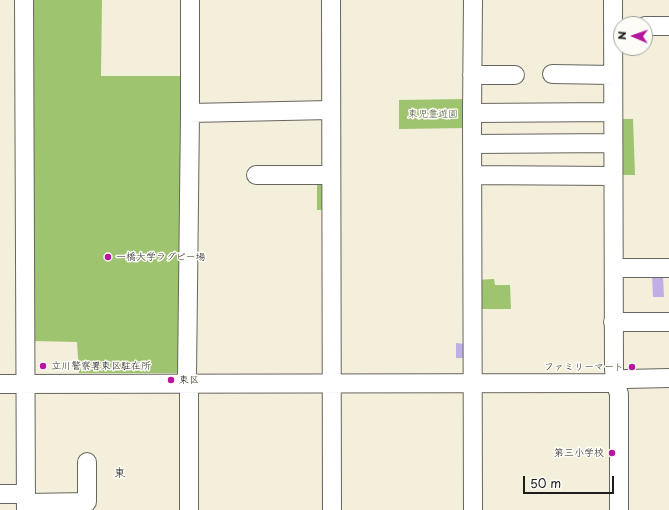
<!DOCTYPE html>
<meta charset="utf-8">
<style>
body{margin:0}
#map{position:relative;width:669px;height:510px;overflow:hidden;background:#f3efda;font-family:"Playpen Sans",sans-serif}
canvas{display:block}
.north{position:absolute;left:613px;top:16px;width:40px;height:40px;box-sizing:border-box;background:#fdfcf7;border:1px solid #a3a29f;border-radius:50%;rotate:272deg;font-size:11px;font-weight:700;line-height:16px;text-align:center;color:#1c1c1c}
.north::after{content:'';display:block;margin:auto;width:14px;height:18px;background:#b5179e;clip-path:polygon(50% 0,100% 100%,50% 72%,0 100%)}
.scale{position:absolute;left:523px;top:476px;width:91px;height:18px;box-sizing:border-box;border:2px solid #1c1c1c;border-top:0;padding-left:5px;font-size:12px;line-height:14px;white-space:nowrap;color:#1c1c1c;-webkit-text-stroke:3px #fdfcf7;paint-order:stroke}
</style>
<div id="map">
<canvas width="669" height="510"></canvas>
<div class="north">N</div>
<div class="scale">50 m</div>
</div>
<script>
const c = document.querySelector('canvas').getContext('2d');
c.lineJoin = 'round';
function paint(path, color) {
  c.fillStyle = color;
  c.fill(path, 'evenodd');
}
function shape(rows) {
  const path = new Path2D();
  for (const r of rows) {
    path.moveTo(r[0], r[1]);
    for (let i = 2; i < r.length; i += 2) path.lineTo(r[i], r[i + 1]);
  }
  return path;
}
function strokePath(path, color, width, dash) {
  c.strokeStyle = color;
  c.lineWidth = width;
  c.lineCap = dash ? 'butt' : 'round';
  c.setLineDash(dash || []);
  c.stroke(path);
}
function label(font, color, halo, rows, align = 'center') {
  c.font = font + ' "Playpen Sans","Klee One",sans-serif';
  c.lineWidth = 3;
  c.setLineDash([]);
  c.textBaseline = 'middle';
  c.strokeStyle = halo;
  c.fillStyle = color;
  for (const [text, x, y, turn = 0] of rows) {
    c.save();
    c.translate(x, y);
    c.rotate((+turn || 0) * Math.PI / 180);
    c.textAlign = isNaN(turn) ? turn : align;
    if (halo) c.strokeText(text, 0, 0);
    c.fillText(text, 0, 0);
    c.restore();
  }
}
paint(shape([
 [32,0,102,0,101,76,184,76,182,373,79,373,77,342,34,341],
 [466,99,467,128,399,129,399,100],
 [621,119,633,119,635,175,622,175],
 [317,182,326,185,325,210,317,210],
 [494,279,495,285,510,285,511,309,476,309,475,280]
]), '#9ec46f');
paint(shape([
 [652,275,663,275,664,297,653,297],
 [456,343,466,344,466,358,456,358]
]), '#c0aee7');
const minor = shape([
 [24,0,26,510],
 [331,0,332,510],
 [613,0,614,369,615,382,619,394,619,510],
 [645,26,669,26],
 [552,74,613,75],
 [472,75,515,75],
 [190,113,330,110],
 [472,113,613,112],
 [472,144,613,143],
 [256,175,330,175],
 [472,175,613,176],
 [614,268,669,268],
 [613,322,669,322],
 [0,384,607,383,615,382,626,379,669,378],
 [0,494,25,494],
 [26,503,87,502,87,462],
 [189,510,189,383,187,376,190,113,190,0],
 [473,510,472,113,473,0]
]);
strokePath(minor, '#67665e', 20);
strokePath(minor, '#fff', 18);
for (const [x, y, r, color] of [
 [108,257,4,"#b5179e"],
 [43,366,4,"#b5179e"],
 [632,367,4,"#b5179e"],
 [171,380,4,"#b5179e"],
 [612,453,4,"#b5179e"]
]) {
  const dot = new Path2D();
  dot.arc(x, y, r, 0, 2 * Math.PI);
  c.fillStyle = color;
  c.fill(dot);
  strokePath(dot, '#fdfcf7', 1.5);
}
label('10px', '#505f3d', '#fdfcf7', [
 ["東児童遊園",433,114]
]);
label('10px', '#1c1c1c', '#fdfcf7', [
 ["一橋大学ラグビー場",116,257],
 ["立川警察署東区駐在所",51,366],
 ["ファミリーマート",624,367,"right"],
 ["東区",179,380],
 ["第三小学校",604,453,"right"]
], 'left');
label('12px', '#1c1c1c', '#fdfcf7', [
 ["東",120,474]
]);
</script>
